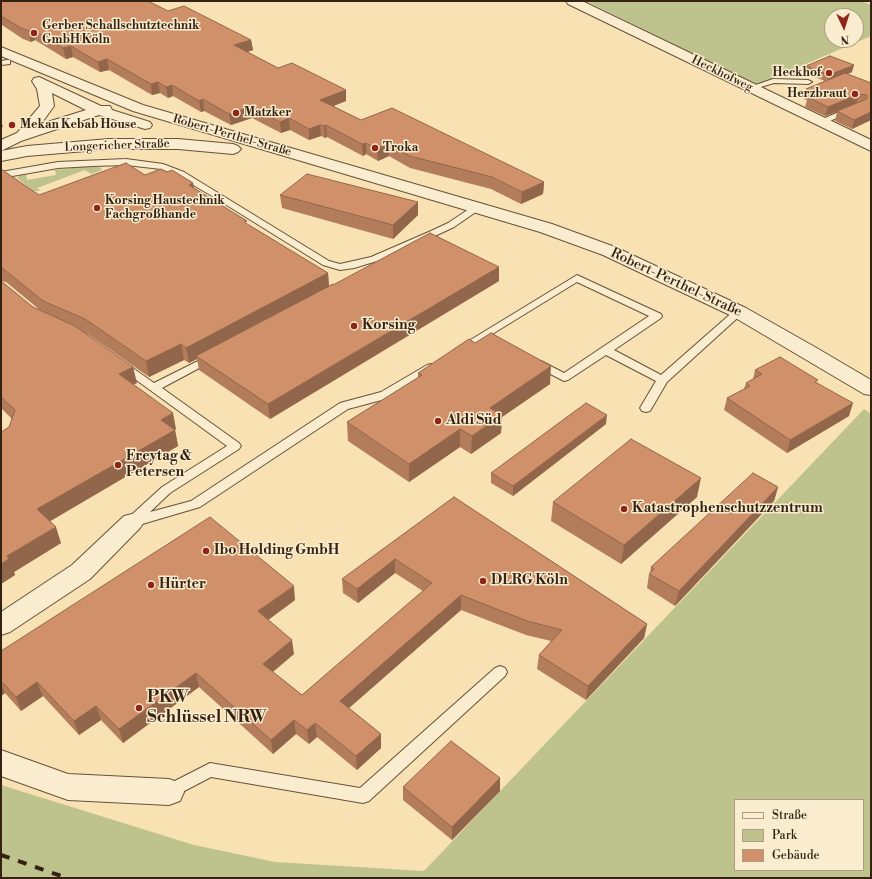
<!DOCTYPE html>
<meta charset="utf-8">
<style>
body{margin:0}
#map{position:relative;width:872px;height:879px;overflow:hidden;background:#f8e1b3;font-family:"Libre Bodoni",serif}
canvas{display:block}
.frame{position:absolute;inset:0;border:2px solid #342313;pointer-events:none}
.legend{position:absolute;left:734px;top:799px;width:130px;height:72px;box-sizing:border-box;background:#faecce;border:1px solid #ab9c83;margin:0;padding:5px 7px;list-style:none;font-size:12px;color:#342313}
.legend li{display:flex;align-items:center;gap:8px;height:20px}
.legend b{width:20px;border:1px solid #ab9c83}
.north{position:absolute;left:824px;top:8px;width:40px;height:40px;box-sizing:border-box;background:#faecce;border:1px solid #ab9c83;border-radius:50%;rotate:176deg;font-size:11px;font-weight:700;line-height:16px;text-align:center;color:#342313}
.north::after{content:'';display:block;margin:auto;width:14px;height:18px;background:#8f2418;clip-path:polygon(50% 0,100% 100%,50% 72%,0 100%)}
</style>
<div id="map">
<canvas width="872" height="879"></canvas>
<div class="frame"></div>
<ul class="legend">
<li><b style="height:5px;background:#faecce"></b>Straße</li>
<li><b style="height:11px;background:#bec28c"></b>Park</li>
<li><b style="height:11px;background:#d0916a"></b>Gebäude</li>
</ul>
<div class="north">N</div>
</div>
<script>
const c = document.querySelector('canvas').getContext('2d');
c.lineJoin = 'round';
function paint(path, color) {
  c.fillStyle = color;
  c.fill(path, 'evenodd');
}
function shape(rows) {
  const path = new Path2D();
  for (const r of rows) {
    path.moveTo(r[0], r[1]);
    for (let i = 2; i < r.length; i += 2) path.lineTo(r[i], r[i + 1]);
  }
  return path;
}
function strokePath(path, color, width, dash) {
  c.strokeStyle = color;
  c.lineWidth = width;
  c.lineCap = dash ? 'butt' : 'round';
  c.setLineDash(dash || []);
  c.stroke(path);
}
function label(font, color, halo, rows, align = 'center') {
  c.font = font + ' "Libre Bodoni",serif';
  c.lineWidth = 3;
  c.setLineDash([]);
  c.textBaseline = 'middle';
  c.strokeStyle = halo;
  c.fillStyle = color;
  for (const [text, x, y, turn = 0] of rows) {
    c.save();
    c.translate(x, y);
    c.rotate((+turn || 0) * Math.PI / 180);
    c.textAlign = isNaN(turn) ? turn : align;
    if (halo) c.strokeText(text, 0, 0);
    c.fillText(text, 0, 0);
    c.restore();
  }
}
paint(shape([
 [586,1,861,1,871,5,871,36,757,85],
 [832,16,856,16,856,40,832,40],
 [92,166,102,168,100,171,91,174,85,170,37,188,40,190,38,191,34,191,17,178,19,176,26,174,27,180,56,175,55,170],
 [864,409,871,414,871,878,1,878,1,785,194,845,275,862,424,871],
 [735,800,863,800,863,870,735,870]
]), '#bec28c');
const service = shape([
 [7,60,10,60,10,64,1,65,1,61,7,60],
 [773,79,808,80,812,82,808,84,774,83,751,90,747,88,773,79],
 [848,108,854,108,855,110,823,124,817,124,816,122,848,108],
 [126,159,163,164,184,172,329,261,340,264,371,257,431,231,448,223,475,205,481,205,483,207,454,227,437,235,377,261,354,268,340,270,323,265,212,196,178,176,161,169,126,165,93,166,58,168,1,178,1,172,58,162,126,159],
 [577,275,661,314,662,316,661,318,614,350,661,375,735,310,739,309,744,312,667,382,650,411,646,412,642,411,640,408,656,381,606,355,568,380,564,381,533,365,531,363,533,361,541,361,564,373,649,316,577,282,463,352,455,352,454,350,577,275],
 [212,354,216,355,217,357,216,359,162,388,239,443,241,446,239,449,170,493,150,512,191,501,340,403,381,392,427,365,431,364,437,367,389,398,348,409,200,507,132,527,127,525,125,522,127,519,162,487,227,446,117,366,123,363,127,364,154,383,212,354],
 [500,666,505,668,507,672,505,676,369,801,363,803,211,777,169,799,163,797,161,792,163,787,210,763,360,788,495,668,500,666]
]);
const minor = shape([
 [566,1,582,1,871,140,871,151,568,4,566,1],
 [132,514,140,516,144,522,140,528,90,579,10,632,1,635,1,612,72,565,124,516,132,514],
 [1,750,68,774,169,779,180,783,184,792,180,801,169,805,68,800,1,776,1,750]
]);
const tertiary = shape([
 [1,47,143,105,552,224,615,247,746,308,815,347,871,380,871,395,864,394,732,316,603,255,540,232,133,111,1,56,1,47],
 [39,77,101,106,110,106,112,110,150,122,152,125,150,128,145,129,99,115,21,141,1,151,1,140,17,133,40,106,37,89,32,81,34,78,39,77],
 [52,93,86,110,41,124,54,106,52,93],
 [109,139,178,139,233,144,238,146,241,149,238,152,233,154,178,149,109,149,27,156,1,161,1,151,27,146,109,139]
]);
strokePath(service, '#65523b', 2);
strokePath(minor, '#65523b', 2);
strokePath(tertiary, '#65523b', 2);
paint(service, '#faecce');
paint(minor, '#faecce');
paint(tertiary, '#faecce');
strokePath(shape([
 [1,855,67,878]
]), '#342313', 4, [9, 9]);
paint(shape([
 [1,1,168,11,251,40,253,50,247,52,278,68,346,90,346,101,333,106,361,120,544,182,543,194,521,204,491,189,410,168,389,156,378,161,366,154,363,156,327,137,325,138,321,136,309,140,290,130,281,133,252,118,231,125,204,111,201,112,173,96,168,98,160,93,152,95,109,70,100,72,73,57,66,59,35,40,31,42,23,39,2,25,1,26],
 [806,66,852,72,847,74,871,83,871,120,852,129,835,121,837,112,825,116,805,107,807,100,804,99,806,89,825,81,805,73],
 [1,169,39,195,145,175,194,188,248,225,328,273,329,286,499,267,499,281,270,419,199,370,197,359,189,363,184,360,149,377,89,335,86,333,137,383,133,384,176,429,175,430,178,446,50,521,61,543,14,572,15,575,1,584,9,427,12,419,1,408],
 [1,281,6,282,40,310,33,307],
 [280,195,418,202,418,215,393,239,282,208],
 [755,370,818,383,849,416,787,453,724,410,727,398,744,389,746,383,753,379],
 [418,373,550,384,502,417,501,433,471,454,460,447,409,482,348,441,347,422,418,378],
 [606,424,513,496,491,483,491,473],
 [778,487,774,501,675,606,647,588,649,574,650,573,651,567],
 [454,497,647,624,644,638,586,700,537,669,539,655,551,641,526,635,461,610,349,708,381,734,381,748,357,770,317,737,309,744,296,734,273,754,199,687,123,743,101,720,79,735,43,696,21,711,5,693,1,696,1,651,295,600,268,620,294,654,273,672,302,695,423,591,395,573,358,603,343,593,342,579],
 [697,497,621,564,551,521,553,502],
 [403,787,500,791,452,840,403,800]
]), '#b37d5b');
paint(shape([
 [33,30,35,40,31,42,29,31],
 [251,40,253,50,235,56,234,45],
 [71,46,73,57,66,59,63,48],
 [107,59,109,70,100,72,98,62],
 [854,65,852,72,828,82,829,75],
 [158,82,160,93,152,95,151,84],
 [172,85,173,96,168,98,166,87],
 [346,90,346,101,321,111,320,100],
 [859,94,856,104,825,116,828,107],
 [203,99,204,111,201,112,199,101],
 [251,107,252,118,231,125,229,114],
 [871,112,871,120,852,129,854,120],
 [289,118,290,130,281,133,280,122],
 [1,121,3,127,1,127],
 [320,125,321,136,309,140,309,129],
 [326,125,327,137,325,138,324,126],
 [366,143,366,154,363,156,362,144],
 [388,144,389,156,378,161,377,149],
 [544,182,543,194,521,204,522,192],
 [193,183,196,197,189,185],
 [418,202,418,215,393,239,393,225],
 [499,267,499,281,270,419,268,404],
 [328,273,329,288,196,356,197,359,189,363,186,348],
 [181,344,184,360,149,377,146,361],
 [551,366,550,384,502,417,501,433,471,454,472,436,490,408],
 [133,367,137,383,122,390,119,374],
 [853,403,849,416,787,453,790,440],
 [173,413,176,429,164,436,161,420],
 [607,415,606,424,513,496,513,486],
 [460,429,460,447,409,482,409,464],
 [175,430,178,446,42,526,37,509],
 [701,478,697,497,621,564,624,545],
 [778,487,774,501,675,606,679,591],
 [56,527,61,543,14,572,15,575,1,584,1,564,7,556],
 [395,559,395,573,358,603,357,589],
 [294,586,295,600,260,626,258,611],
 [461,595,461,610,341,715,340,701],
 [647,624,644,638,586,700,588,686],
 [292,640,294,654,265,678,263,664],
 [196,673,199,687,123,743,119,729],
 [37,682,43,696,21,711,16,697],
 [1,684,5,693,1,696],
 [96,706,101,720,79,735,74,721],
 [294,720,296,734,273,754,271,740],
 [315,723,317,737,309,744,307,730],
 [381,734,381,748,357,770,356,756],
 [500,778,500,791,452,840,452,827]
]), '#92664a');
const building = shape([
 [1,1,148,1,168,11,184,6,251,40,234,45,278,68,292,63,346,90,320,100,361,120,392,108,544,182,522,192,492,177,410,156,388,144,377,149,366,143,362,144,326,125,324,126,320,125,309,129,289,118,280,122,251,107,229,114,203,99,199,101,172,85,166,87,158,82,151,84,107,59,98,62,71,46,63,48,33,30,29,31,21,28,1,16,1,1],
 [830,56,854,65,829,75,806,66,830,56],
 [845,73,871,83,871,112,854,120,837,111,867,99,867,95,859,94,828,107,808,97,815,94,812,93,813,92,806,89,845,73],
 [126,163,145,175,161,169,167,172,172,170,193,183,189,185,247,221,244,222,328,273,186,348,181,344,146,361,85,319,43,301,1,267,1,169,39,195,126,163],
 [307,174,418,202,393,225,280,195,307,174],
 [430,233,499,267,268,404,196,356,333,284,333,285,430,233],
 [1,281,33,307,75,326,133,367,119,374,173,413,161,420,175,430,37,509,56,527,7,556,9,559,1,564,1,432,9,427,15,410,1,397,1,281],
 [491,333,551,366,490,408,502,415,472,436,460,429,409,464,347,422,422,375,418,373,469,339,475,343,491,333],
 [780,357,818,380,815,382,853,403,790,440,727,398,750,386,746,383,762,374,755,370,780,357],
 [586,403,607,415,513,486,491,473,586,403],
 [631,439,701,478,624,545,553,502,631,439],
 [753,473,778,487,679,591,649,574,654,569,651,567,753,473],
 [454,497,647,624,588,686,539,655,562,630,527,621,461,595,340,701,381,734,356,756,315,723,307,730,294,720,271,740,196,673,119,729,96,706,74,721,37,682,16,697,1,681,1,651,210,517,294,586,258,611,292,640,263,664,302,695,432,583,395,559,357,589,342,579,454,497],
 [451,741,500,778,452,827,403,787,451,741]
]);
paint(building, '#d0916a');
strokePath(building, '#92664a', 1);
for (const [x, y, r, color] of [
 [34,33,4,"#8f2418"],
 [829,73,4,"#8f2418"],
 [855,94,4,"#8f2418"],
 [236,113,4,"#8f2418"],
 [12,125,4,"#8f2418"],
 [375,148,4,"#8f2418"],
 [97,208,4,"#8f2418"],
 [354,326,4,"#8f2418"],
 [438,421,4,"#8f2418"],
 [118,465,4,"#8f2418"],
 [624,509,4,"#8f2418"],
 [206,551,4,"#8f2418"],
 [483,581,4,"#8f2418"],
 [151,585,4,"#8f2418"],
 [139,708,4,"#8f2418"]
]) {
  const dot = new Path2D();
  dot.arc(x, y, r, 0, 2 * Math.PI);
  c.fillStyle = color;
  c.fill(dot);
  strokePath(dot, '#faecce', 1.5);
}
label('bold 12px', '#342313', '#faecce', [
 ["Gerber Schallschutztechnik",42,26],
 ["GmbH Köln",42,40],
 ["Heckhof",821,73,"right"],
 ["Herzbraut",847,94,"right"],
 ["Matzker",244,113],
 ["Mekan Kebab House",20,125],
 ["Troka",383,148],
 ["Korsing Haustechnik",105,201],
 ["Fachgroßhande",105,215]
], 'left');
label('12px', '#342313', '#faecce', [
 ["Heckhofweg",722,74,26],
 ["Robert-Perthel-Straße",232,136,16],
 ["Longericher Straße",117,146,-2]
]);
label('14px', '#342313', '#faecce', [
 ["Robert-Perthel-Straße",676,283,25]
]);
label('bold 14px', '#342313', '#faecce', [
 ["Korsing",362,326],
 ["Aldi Süd",446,421],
 ["Freytag &",126,457],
 ["Petersen",126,473],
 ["Katastrophenschutzzentrum",632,509],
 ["Ibo Holding GmbH",214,551],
 ["DLRG Köln",491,581],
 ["Hürter",159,585]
], 'left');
label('bold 17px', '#342313', '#faecce', [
 ["PKW",147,698],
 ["Schlüssel NRW",147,718]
], 'left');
</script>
